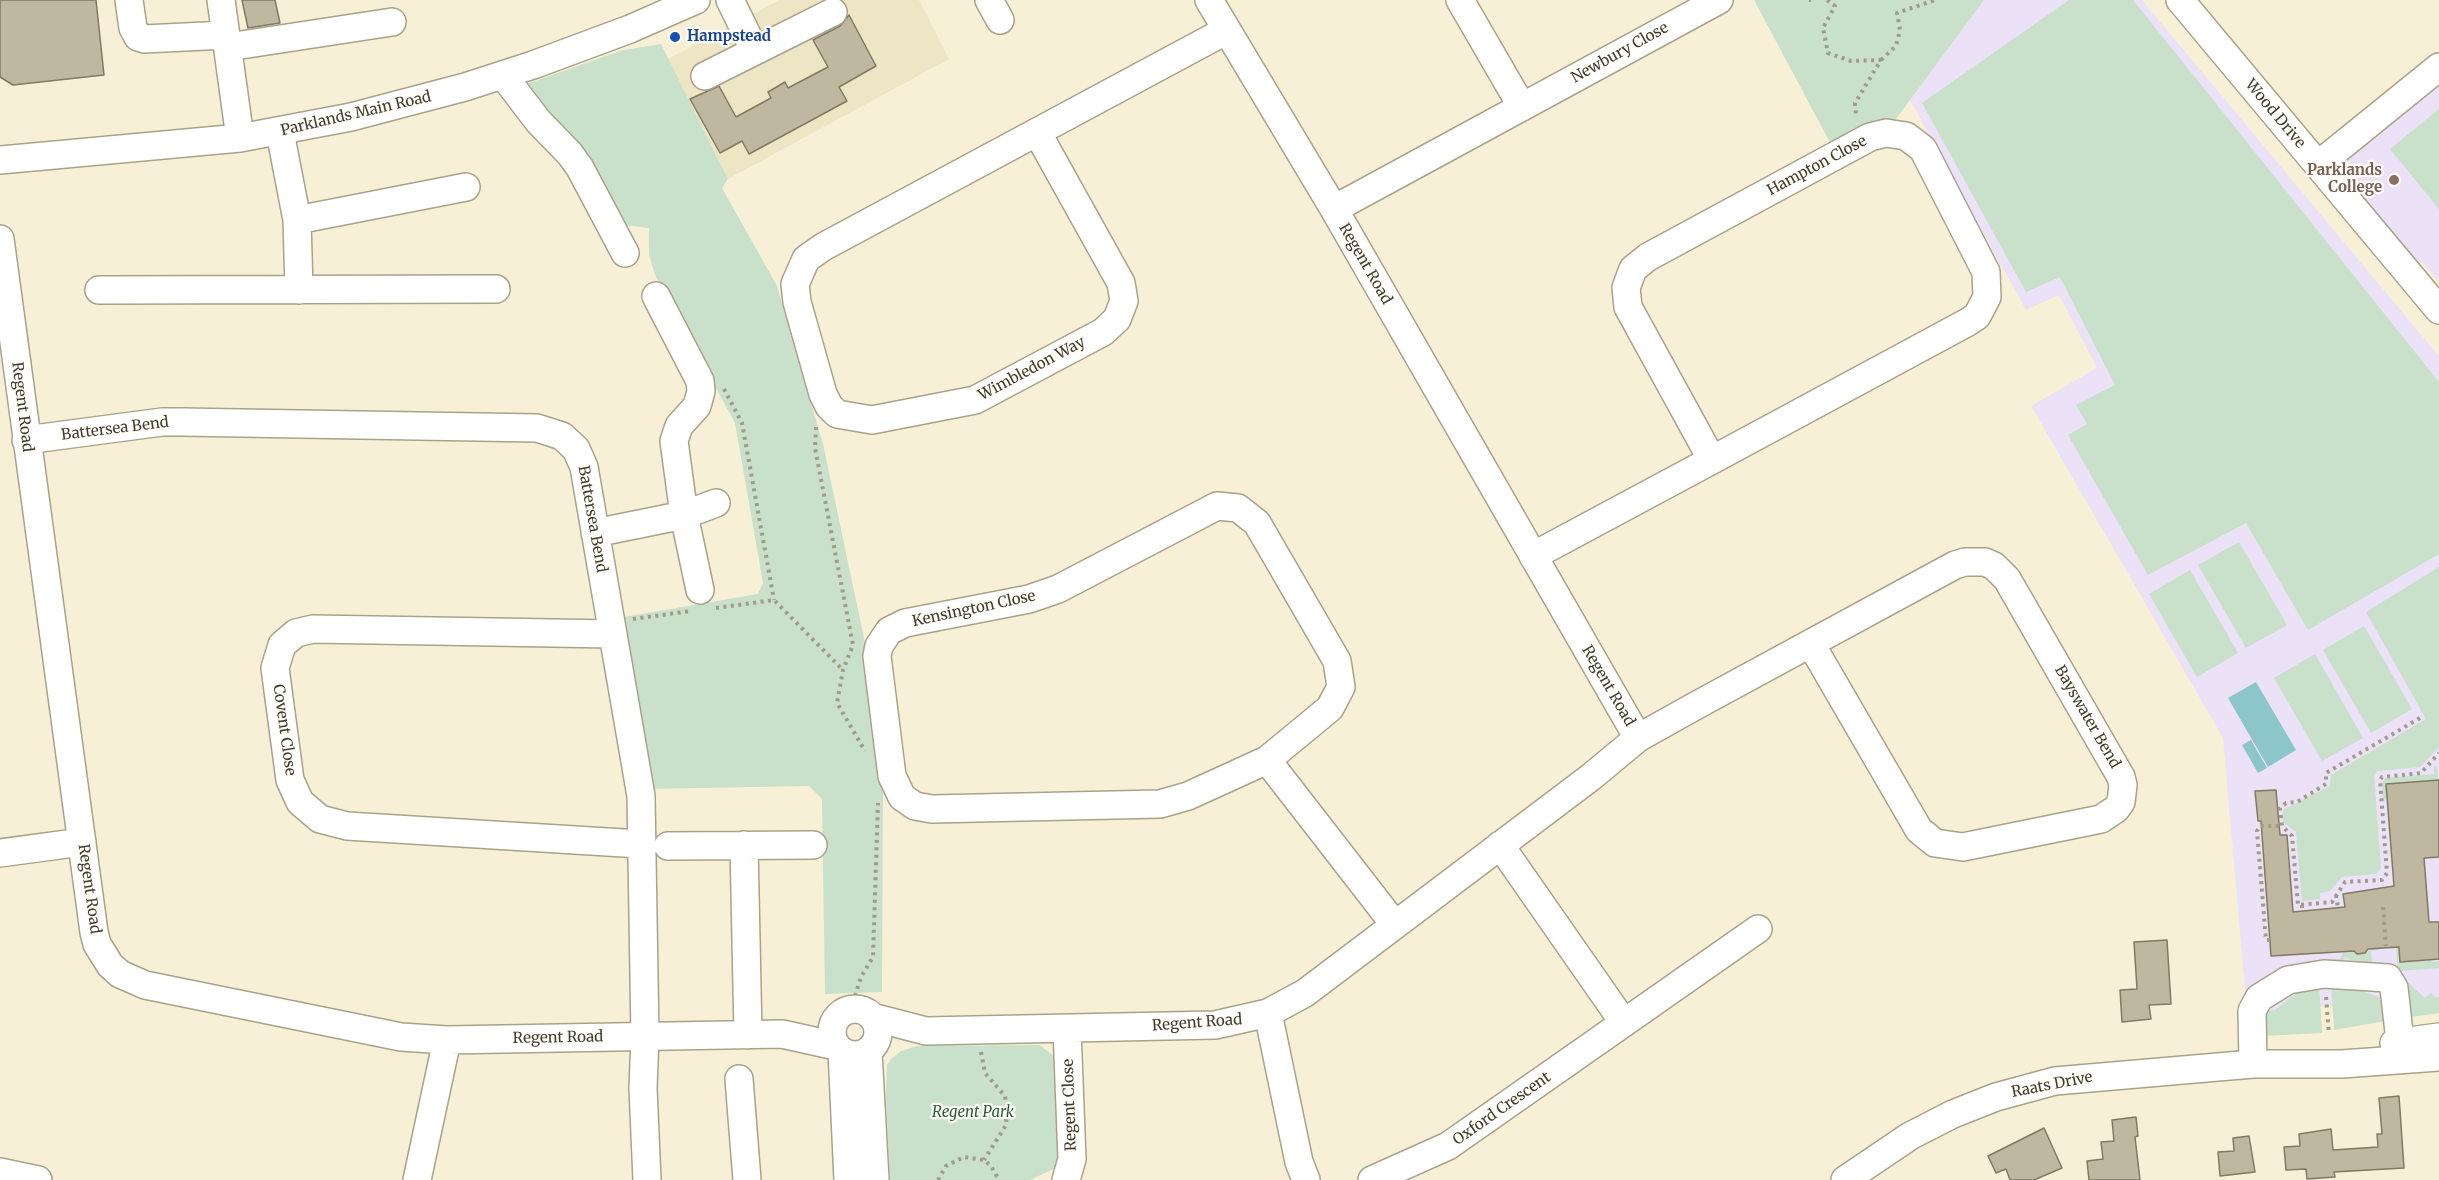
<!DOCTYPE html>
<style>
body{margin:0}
canvas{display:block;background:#f8f0d6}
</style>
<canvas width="2439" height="1180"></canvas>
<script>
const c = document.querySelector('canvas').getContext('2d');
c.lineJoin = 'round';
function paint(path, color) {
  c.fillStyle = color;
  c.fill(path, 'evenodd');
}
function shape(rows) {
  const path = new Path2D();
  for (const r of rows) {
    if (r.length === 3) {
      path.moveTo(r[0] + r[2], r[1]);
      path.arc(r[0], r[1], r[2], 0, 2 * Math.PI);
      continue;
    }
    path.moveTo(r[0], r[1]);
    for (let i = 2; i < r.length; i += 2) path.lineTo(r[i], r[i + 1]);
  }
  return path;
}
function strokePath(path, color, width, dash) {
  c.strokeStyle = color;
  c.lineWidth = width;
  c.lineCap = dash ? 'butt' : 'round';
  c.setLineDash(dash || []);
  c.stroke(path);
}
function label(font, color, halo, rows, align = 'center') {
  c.font = font + ' Merriweather,serif';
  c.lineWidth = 4.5;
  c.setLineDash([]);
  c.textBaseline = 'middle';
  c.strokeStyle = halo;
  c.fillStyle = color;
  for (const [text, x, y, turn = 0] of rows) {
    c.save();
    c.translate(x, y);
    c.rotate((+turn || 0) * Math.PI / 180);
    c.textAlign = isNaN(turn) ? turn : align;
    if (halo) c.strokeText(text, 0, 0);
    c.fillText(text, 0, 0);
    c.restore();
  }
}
paint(shape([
 [779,0,919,0,949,59,728,179,668,59]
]), '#eee5c4');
paint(shape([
 [1984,0,2142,0,2439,356,2439,998,2247,1012,2223,738,2031,406,2097,368,2059,295,2026,310,1910,100],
 [2439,85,2439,282,2424,264,2406,255,2350,185,2348,175,2350,156]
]), '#ebe2f7');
paint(shape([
 [1754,0,1984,0,1893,123,1833,148],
 [2069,0,2133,0,2439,382,2439,554,2308,630,2246,523,2148,575,2068,435,2087,424,2076,405,2115,385,2060,277,2026,292,1922,103],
 [661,44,728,179,722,188,777,286,823,444,868,657,883,771,882,992,825,994,822,799,809,786,648,789,618,618,758,594,763,583,735,423,656,277,649,255,649,228,623,225,521,86,623,50],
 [2439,109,2439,209,2390,149],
 [2239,542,2287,625,2246,648,2198,565],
 [2439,567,2439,747,2420,767,2378,771,2374,775,2381,868,2376,874,2342,877,2330,891,2320,893,2320,899,2302,901,2296,832,2283,822,2283,810,2330,786,2331,775,2426,719,2366,612],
 [2190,570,2238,653,2197,677,2149,594],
 [2364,626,2412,709,2371,733,2323,650],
 [2315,654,2363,738,2322,761,2274,678],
 [2434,766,2437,766,2439,794,2386,784,2387,799,2383,800,2382,783,2385,778,2434,774],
 [2395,901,2400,962,2431,960,2432,962,2439,961,2439,968,2398,971,2396,948,2392,948,2391,939],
 [2381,945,2381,949,2371,951,2372,964,2368,965,2345,958,2340,962,2329,963,2329,960,2340,959,2344,950,2365,953],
 [2408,983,2425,998,2431,993,2436,998,2439,996,2439,1013,2404,1018,2405,984],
 [2319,984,2322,1033,2263,1036,2259,1011,2275,1010,2300,990],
 [2331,984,2357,989,2384,999,2391,1020,2334,1030],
 [1040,1045,1055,1057,1060,1166,1030,1180,890,1180,886,1099,887,1065,892,1058,901,1051,917,1046]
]), '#c9e0ca');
paint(shape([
 [2256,682,2296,750,2268,767,2228,698],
 [2251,740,2267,768,2258,773,2242,745]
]), '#8cc6cb');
const building = shape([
 [0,0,96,0,104,75,13,85,0,77,0,0],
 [242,0,275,0,280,23,248,28,242,0],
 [849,15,876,66,839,87,847,101,749,154,742,141,720,153,690,99,719,86,736,117,771,98,768,92,785,82,788,88,828,67,813,40,840,26,849,15],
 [2439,780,2439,857,2424,858,2429,922,2439,922,2439,959,2400,962,2399,947,2368,949,2365,953,2357,954,2354,951,2271,956,2261,821,2258,821,2255,791,2276,790,2280,835,2287,835,2293,912,2345,907,2343,894,2394,886,2386,784,2439,780],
 [2167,940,2171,1004,2149,1005,2151,1019,2122,1022,2120,990,2137,989,2134,942,2167,940],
 [2399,1096,2404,1168,2334,1172,2335,1177,2307,1179,2306,1169,2286,1170,2284,1147,2300,1146,2299,1134,2331,1129,2333,1150,2378,1147,2377,1134,2382,1134,2379,1098,2399,1096],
 [2136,1117,2138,1136,2135,1137,2140,1180,2089,1180,2087,1161,2103,1159,2101,1142,2114,1141,2112,1120,2136,1117],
 [2044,1128,2062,1168,2034,1180,2010,1180,2006,1169,1996,1173,1988,1156,2044,1128],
 [2249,1136,2255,1172,2220,1176,2218,1152,2234,1151,2233,1138,2249,1136]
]);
paint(building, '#bfb79f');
strokePath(building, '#817a63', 1.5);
const minor = shape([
 [129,0,133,28,138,37,144,39,226,35],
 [221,0,240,138],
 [730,0,755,51],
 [989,0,1000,20],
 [1209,0,1334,209,1638,738],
 [1460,0,1522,107],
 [2180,0,2439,310],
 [228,47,392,22],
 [503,75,538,121,570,154,580,168,625,253],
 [705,76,833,12],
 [280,132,297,220,299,290],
 [1037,132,1121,283,1124,301,1117,319,1103,332,975,400,872,420,837,414,829,406,823,394,797,302,795,284,806,259,823,247,1227,30],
 [0,160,240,138,351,117,465,87,533,65,630,29,696,0],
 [2318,165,2439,67],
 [1334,209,1719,0],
 [297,220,466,187],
 [0,239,94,932,97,944,110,965,120,974,145,985,401,1037,447,1040,782,1034,836,1046],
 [99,290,496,289],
 [656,296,700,381,701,391,697,406,679,426,674,441,684,515,700,590],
 [26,440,162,422,182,422,537,428,562,436,576,449,584,467,641,796,645,1037,643,1088,647,1180],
 [1217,506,1238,508,1257,523,1337,661,1341,687,1330,708,1267,760,1188,796,1160,804,932,809,915,806,902,797,892,776,877,656,879,646,889,631,905,623,1029,599,1058,589,1217,506],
 [595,533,684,515,716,503],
 [1533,556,1712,460,1968,322,1977,316,1987,297,1986,272,1923,149,1906,136,1886,133,1870,137,1648,257,1633,269,1626,288,1628,307,1712,460],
 [613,634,313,629,296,633,282,645,275,668,290,780,300,802,320,819,347,826,640,844],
 [1267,760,1395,925],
 [744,845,748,1035],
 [1500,845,1624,1023],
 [668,846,813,845],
 [0,853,82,842],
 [855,1032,23],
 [1268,1013,1299,1162,1306,1180],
 [872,1017,926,1031,1215,1025,1268,1013,1305,993,1591,777,1638,738,1697,705,1955,565,1965,562,1985,562,1994,566,2007,579,2121,777,2123,785,2121,802,2116,809,2101,819,1963,847,1935,843,1919,830,1811,644],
 [2394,1043,2439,1037],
 [842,1051,848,1180],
 [868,1051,875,1180],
 [2253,1064,2252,1011,2259,998,2288,980,2324,974,2388,978,2394,988,2402,1059],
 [739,1079,747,1180],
 [0,1172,38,1180],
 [417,1180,447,1040],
 [1066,1180,1072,1159,1067,1029],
 [1372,1180,1448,1146,1758,929],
 [1845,1180,1910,1136,1953,1114,1996,1097,2055,1081,2253,1064,2342,1064,2439,1057]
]);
strokePath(minor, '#a9a28a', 30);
strokePath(shape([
 [1809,0,1811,0],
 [1827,0,1835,6,1823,28,1828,53,1851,61,1881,60,1855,103,1856,117],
 [1881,60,1896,46,1900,30,1897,13,1935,0],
 [724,389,742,423,774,600],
 [816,427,815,448,853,645,843,670,837,703,865,751],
 [716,608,774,600,843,670],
 [633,619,691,611],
 [2420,718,2326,773,2326,784,2297,802,2286,803,2280,808,2282,826,2292,836,2298,905,2332,902,2345,882,2382,880,2387,873,2380,780,2382,777,2421,773,2439,753],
 [2336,895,2338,908],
 [2302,905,2302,911],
 [2383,907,2386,946],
 [2270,940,2266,940,2257,831,2260,826,2282,826],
 [855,996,861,977,873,957,878,803],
 [2326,997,2329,1034],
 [981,1052,985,1073,1005,1096,1007,1107,1006,1125,984,1160],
 [938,1180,946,1166,964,1157,984,1160,991,1166,999,1180]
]), '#a19c89', 4, [3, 4.5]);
strokePath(minor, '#fff', 27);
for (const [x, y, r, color] of [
 [675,37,6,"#1a4fb4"],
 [2394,180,6,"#8d6e63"]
]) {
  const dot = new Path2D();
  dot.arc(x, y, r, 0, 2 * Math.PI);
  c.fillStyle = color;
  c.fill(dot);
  strokePath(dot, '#fffdf8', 2);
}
label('bold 15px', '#164399', '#fffdf8', [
 ["Hampstead",687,37]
], 'left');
label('15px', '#3f3c31', '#fffdf8', [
 ["Newbury Close",1620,53,-29],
 ["Parklands Main Road",356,114,-13],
 ["Wood Drive",2275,114,50],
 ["Hampton Close",1817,166,-28],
 ["Regent Road",1365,264,60],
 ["Wimbledon Way",1032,369,-28],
 ["Regent Road",22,407,83],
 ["Battersea Bend",115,429,-7],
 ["Battersea Bend",592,519,80],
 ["Kensington Close",974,609,-12],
 ["Regent Road",1608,686,60],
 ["Bayswater Bend",2087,717,60],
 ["Covent Close",284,730,82],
 ["Regent Road",89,889,82],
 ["Regent Road",1197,1023,-4],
 ["Regent Road",558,1038,-1],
 ["Raats Drive",2052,1085,-11],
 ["Regent Close",1070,1105,-92],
 ["Oxford Crescent",1502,1109,-35]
]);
label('bold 15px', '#785e54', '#fffdf8', [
 ["Parklands",2382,171],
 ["College",2382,188]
], 'right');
label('italic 15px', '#2c5e31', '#fffdf8', [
 ["Regent Park",973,1113]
]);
</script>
